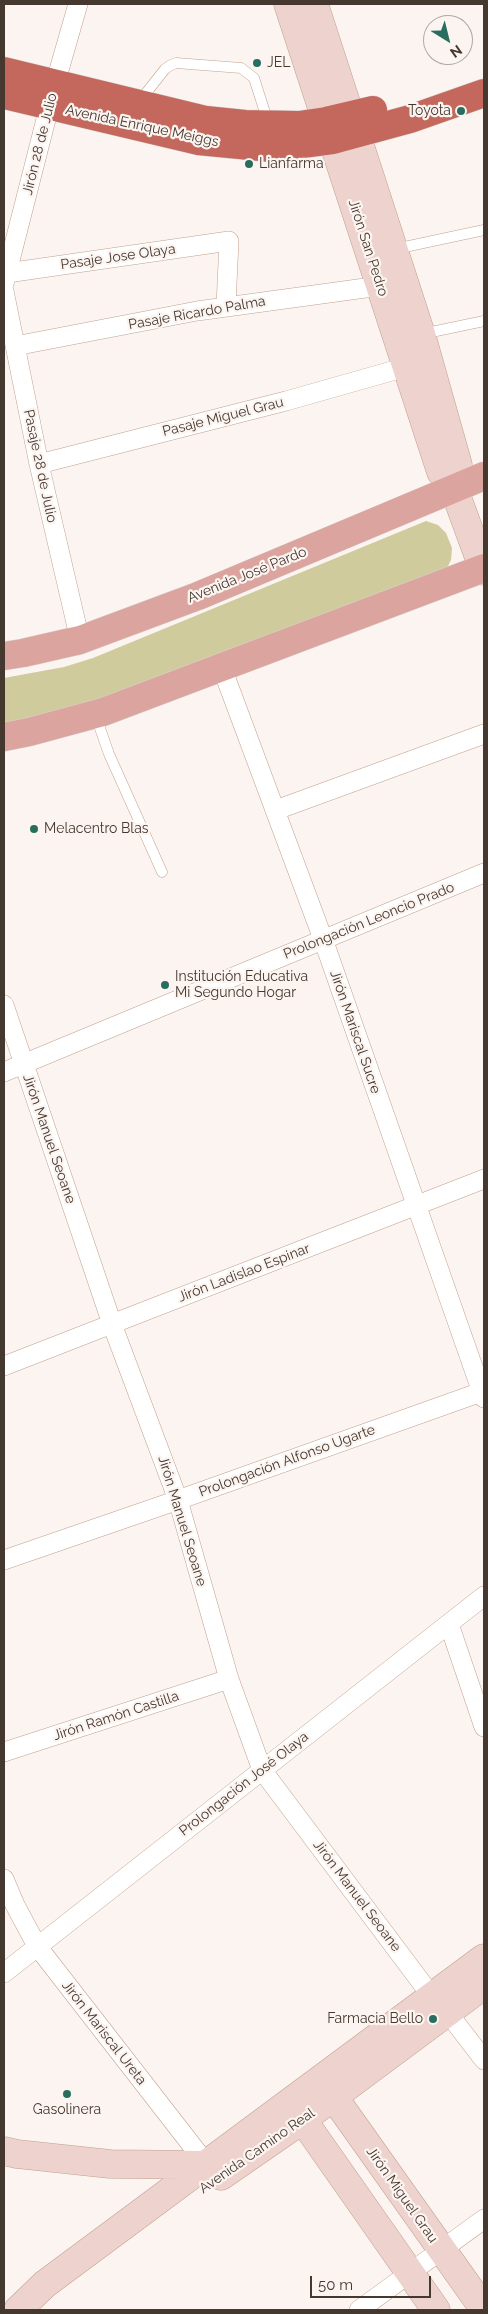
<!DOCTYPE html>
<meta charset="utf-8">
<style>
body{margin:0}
#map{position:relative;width:488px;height:2314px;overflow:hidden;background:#fbf4f0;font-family:Raleway,sans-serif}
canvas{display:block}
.frame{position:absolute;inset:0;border:5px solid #45382f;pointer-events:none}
.north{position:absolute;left:423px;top:15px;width:50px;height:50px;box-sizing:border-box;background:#fbf4f0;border:1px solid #b2a9a3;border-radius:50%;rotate:144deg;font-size:14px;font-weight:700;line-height:20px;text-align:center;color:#45382f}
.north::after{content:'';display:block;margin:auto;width:18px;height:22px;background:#296d5f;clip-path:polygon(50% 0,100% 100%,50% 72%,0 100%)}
.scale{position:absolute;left:310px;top:2276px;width:121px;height:22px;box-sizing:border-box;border:2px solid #45382f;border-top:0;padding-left:6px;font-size:15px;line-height:18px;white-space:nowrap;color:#45382f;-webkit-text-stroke:4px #fbf4f0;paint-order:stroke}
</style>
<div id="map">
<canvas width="488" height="2314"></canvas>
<div class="frame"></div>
<div class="north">N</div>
<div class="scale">50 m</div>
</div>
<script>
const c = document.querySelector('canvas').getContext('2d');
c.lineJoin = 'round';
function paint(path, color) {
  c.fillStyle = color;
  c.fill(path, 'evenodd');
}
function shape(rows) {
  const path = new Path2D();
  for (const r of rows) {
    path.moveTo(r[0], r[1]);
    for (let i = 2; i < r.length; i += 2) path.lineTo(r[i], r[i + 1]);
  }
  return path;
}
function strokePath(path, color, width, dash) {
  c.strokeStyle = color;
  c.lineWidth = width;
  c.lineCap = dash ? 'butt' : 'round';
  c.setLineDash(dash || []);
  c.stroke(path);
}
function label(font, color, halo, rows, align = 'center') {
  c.font = font + ' Raleway,sans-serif';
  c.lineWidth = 4.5;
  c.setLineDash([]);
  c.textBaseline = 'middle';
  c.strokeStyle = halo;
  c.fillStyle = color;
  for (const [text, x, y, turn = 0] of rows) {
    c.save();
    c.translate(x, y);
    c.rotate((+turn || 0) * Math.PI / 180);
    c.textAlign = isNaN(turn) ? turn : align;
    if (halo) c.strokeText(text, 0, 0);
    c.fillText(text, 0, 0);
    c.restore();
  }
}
paint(shape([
 [426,521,438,525,446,533,452,548,451,560,445,572,294,635,4,732,4,678,64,667,93,658]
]), '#d0cb9c');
const lane = shape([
 [139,102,165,69,171,65,176,63,241,68,254,78,268,122],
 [395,249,484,230],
 [422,334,484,321],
 [95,714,109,754,162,872]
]);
const street = shape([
 [7,273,229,241,226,306],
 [4,284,55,84,78,4],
 [4,291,39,464,80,640],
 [15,346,197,311,380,286],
 [39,464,286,401,406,367],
 [222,668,323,939,484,1398],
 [276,810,484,734],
 [4,1005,112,1324,178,1500,229,1679,262,1770,433,1998],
 [4,1072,484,873],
 [4,1366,484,1179],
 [4,1560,178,1500,484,1391],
 [449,1624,484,1727],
 [4,1752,229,1679],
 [4,1879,15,1905,37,1946,211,2170],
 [4,1973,484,1596],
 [448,2013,484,2060],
 [359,2310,484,2219]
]);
const secondary = shape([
 [288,4,441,472,454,489,484,571],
 [314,4,421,334,458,465,455,485],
 [323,2082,484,2309],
 [293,2106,436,2310],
 [4,2151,17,2154,110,2164,207,2165],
 [221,2176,302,2120,484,1985],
 [18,2310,45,2284,484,1958]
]);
const primary = shape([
 [4,656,23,653,80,640,198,596,484,476],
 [4,737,29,732,103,712,484,568]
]);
const highway = shape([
 [4,71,206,120,245,124,299,125,326,121,373,110],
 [4,95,198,141,271,148,333,140,410,119,484,93]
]);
strokePath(lane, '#c2a18e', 11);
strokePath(street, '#c2a18e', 20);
strokePath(secondary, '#c2a18e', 29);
strokePath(primary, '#d6d3d1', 29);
strokePath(highway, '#d6d3d1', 29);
strokePath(lane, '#fff', 10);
strokePath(street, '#fff', 19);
strokePath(secondary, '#edd2ce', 28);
strokePath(primary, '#dca49e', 28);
strokePath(highway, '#c4685d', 28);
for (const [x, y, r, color] of [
 [257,63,5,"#296d5f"],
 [461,111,5,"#296d5f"],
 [249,164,5,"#296d5f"],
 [34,829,5,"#296d5f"],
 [165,985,5,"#296d5f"],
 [433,2019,5,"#296d5f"],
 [67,2094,5,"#296d5f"]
]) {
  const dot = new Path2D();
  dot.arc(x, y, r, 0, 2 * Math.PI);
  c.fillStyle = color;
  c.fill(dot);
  strokePath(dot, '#fbf4f0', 2);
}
label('14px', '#45382f', '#fbf4f0', [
 ["JEL",267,63],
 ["Toyota",451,111,"right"],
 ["Lianfarma",259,164],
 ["Melacentro Blas",44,829],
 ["Institución Educativa",175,977],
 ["Mi Segundo Hogar",175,993],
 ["Farmacia Bello",423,2019,"right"],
 ["Gasolinera",67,2110,"center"]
], 'left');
label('14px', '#45382f', '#fbf4f0', [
 ["Avenida Enrique Meiggs",142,126,12],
 ["Jirón 28 de Julio",40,144,-76],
 ["Jirón San Pedro",368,248,72],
 ["Pasaje Jose Olaya",118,257,-8],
 ["Pasaje Ricardo Palma",197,313,-10],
 ["Pasaje Miguel Grau",223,417,-14],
 ["Pasaje 28 de Julio",40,466,78],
 ["Avenida José Pardo",247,575,-22],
 ["Prolongación Leoncio Prado",369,921,-22],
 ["Jirón Mariscal Sucre",355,1032,71],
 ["Jirón Manuel Seoane",49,1139,71],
 ["Jirón Ladislao Espinar",244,1273,-21],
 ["Prolongación Alfonso Ugarte",287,1461,-20],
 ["Jirón Manuel Seoane",182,1521,73],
 ["Jirón Ramón Castilla",116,1716,-18],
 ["Prolongación José Olaya",244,1784,-38],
 ["Jirón Manuel Seoane",357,1896,53],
 ["Jirón Mariscal Ureta",104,2033,52],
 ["Avenida Camino Real",257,2151,-35],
 ["Jirón Miguel Grau",402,2195,55]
]);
</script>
